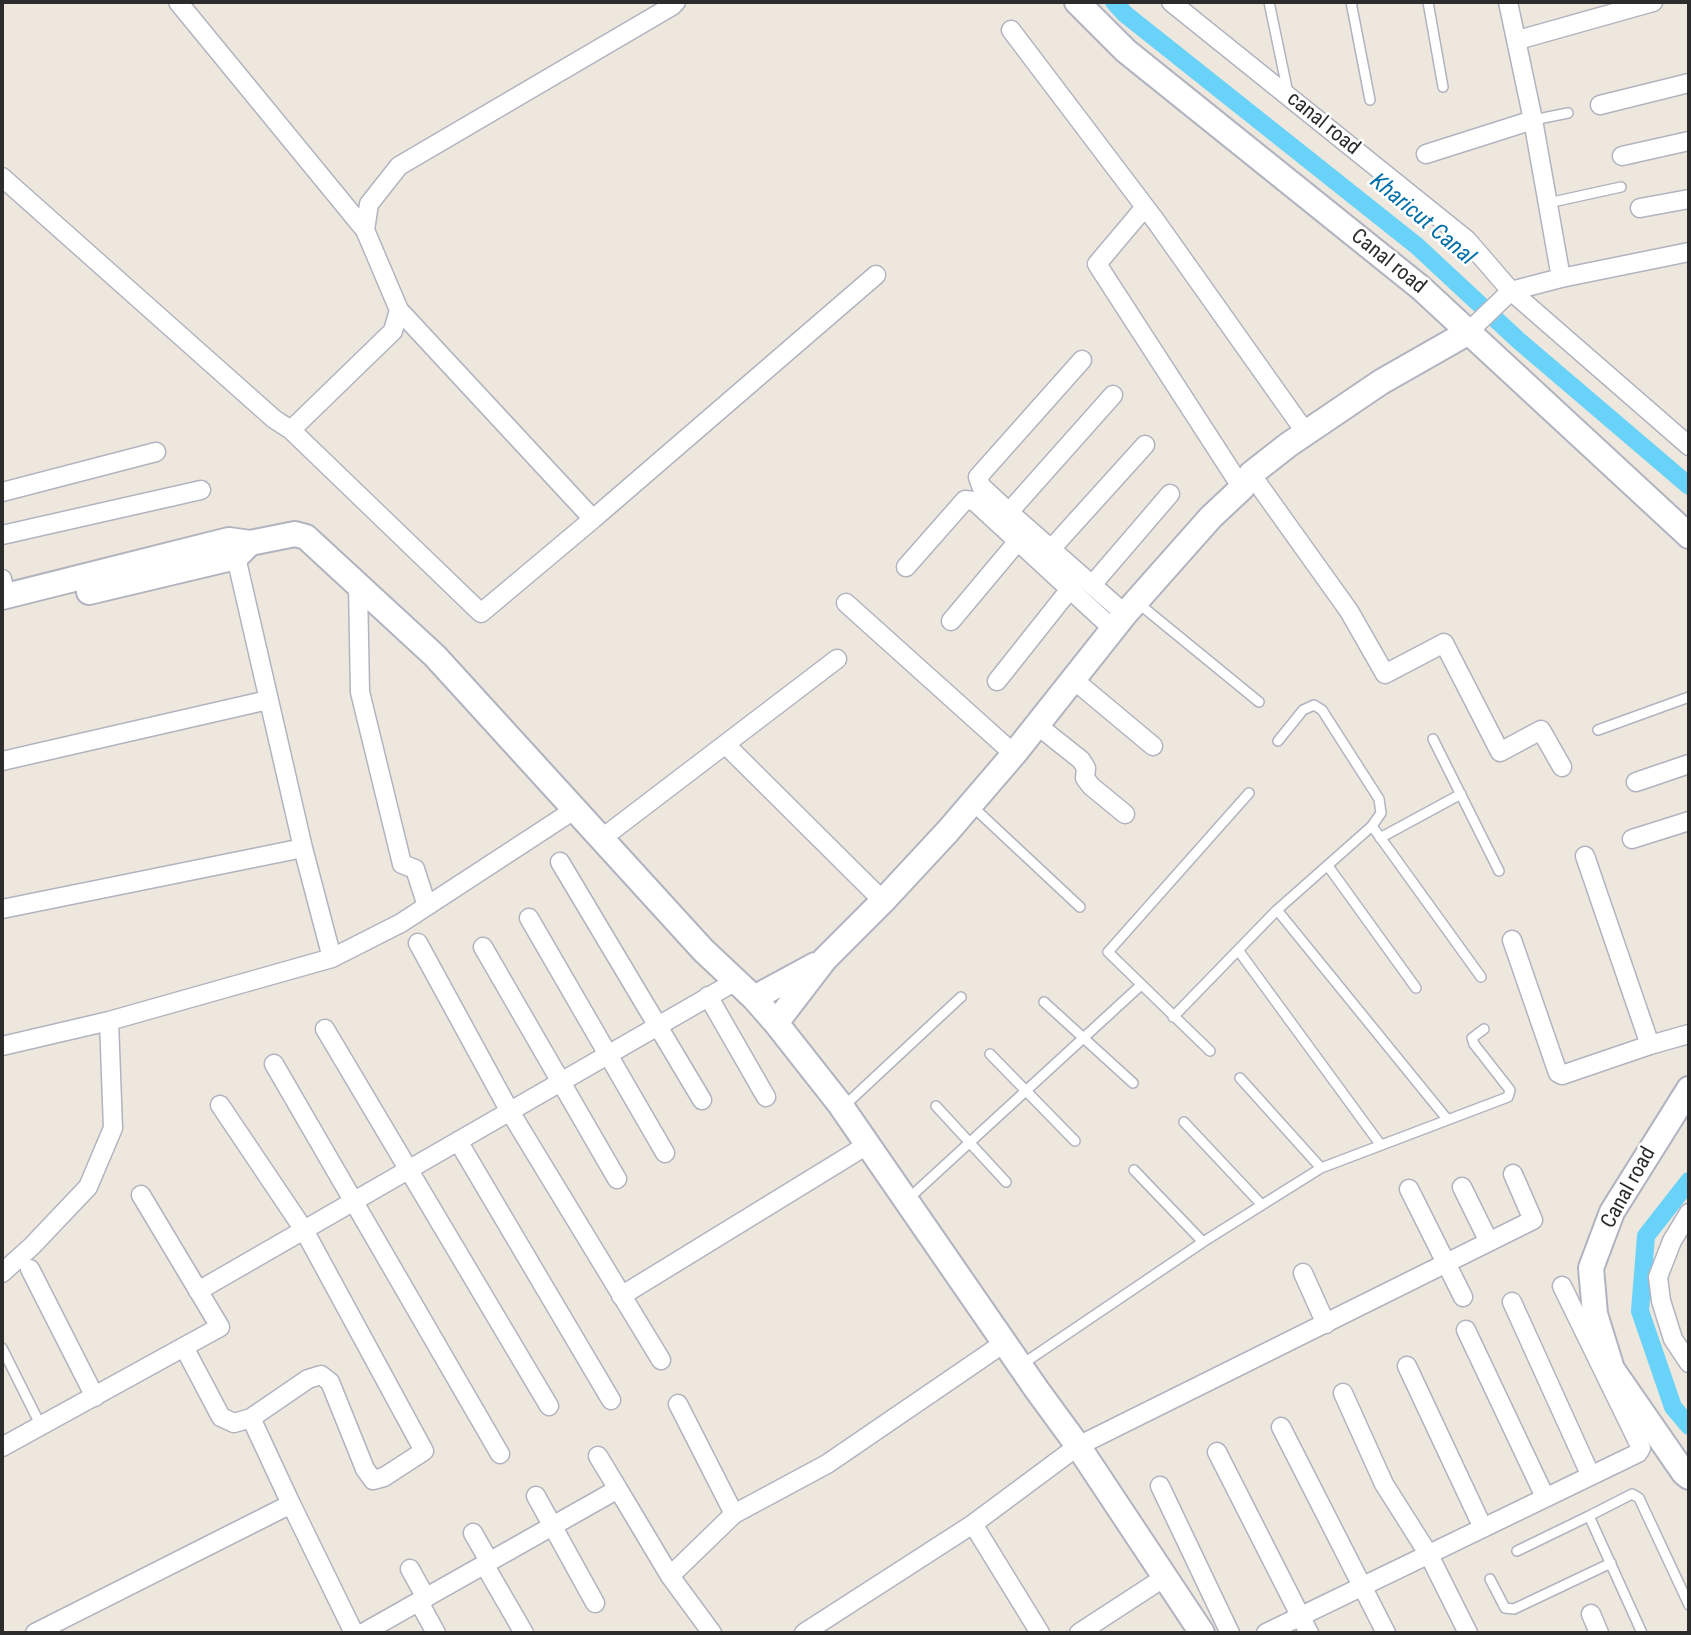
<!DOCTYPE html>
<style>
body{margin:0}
#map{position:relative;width:1691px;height:1635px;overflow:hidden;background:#eee7dd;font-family:"Roboto Condensed",sans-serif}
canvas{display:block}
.frame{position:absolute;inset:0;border:4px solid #2c2c2c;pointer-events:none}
</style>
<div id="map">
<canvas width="1691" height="1635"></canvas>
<div class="frame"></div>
</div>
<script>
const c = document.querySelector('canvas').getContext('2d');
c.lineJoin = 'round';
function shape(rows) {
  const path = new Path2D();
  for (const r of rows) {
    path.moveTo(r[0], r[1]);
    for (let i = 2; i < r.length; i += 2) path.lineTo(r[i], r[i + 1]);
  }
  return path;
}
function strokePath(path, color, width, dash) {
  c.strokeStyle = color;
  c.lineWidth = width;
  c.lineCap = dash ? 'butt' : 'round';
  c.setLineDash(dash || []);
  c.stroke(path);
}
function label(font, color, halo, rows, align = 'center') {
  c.font = font + ' "Roboto Condensed",sans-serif';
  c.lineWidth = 5;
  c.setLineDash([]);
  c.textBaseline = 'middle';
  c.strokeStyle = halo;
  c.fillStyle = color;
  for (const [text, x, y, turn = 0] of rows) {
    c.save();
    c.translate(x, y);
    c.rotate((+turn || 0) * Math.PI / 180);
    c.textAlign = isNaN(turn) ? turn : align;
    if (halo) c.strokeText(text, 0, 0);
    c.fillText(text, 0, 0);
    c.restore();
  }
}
strokePath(shape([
 [1114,2,1125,14,1417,246,1518,340,1689,486],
 [1689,1181,1646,1236,1640,1311,1673,1407,1689,1426]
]), '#69d2f8', 18);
const lane = shape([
 [1269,2,1288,93],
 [1351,2,1370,100],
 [1428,2,1443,87],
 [1533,120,1568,113],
 [1548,203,1621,187],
 [1138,603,1259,702],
 [1598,730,1689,697],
 [1433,739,1499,871],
 [972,806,1080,907],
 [1372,826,1481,977],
 [1380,838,1461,794],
 [1328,866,1416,988],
 [1277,910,1447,1119],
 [1238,950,1380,1144],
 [1044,1002,1133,1083],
 [1173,1017,1277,910,1372,826,1381,813,1379,799,1322,710,1314,705,1303,710,1278,741],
 [1210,1051,1108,952,1249,793],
 [990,1054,1075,1141],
 [1240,1078,1321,1168],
 [936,1106,1006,1182],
 [843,1107,961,997],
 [1184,1122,1261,1204],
 [907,1200,1140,986],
 [1203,1242,1321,1168,1508,1097,1510,1090,1474,1044,1472,1038,1484,1029],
 [2,1348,41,1426],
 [1021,1365,1203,1242,1134,1170],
 [1517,1551,1589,1516],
 [1490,1579,1505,1608,1514,1609,1611,1563],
 [1642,1633,1589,1516,1632,1494,1639,1498,1689,1605]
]);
const street = shape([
 [178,2,365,230],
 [1171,2,1467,240,1511,291,1689,446],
 [1508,2,1533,120,1561,278],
 [1011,30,1155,220,1306,433],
 [1518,40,1653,2],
 [1600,105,1689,83],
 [1426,154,1533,120],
 [1622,156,1689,141],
 [2,177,274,419,291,430,481,613,593,519],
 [1145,207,1097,264,1242,488],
 [1640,208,1689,199],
 [399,310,593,519,876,275],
 [1467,333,1511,291,1561,278,1689,252],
 [1082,360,978,477,981,486,1009,512,1125,614],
 [291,430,393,331,399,310,365,230,369,204,399,166,672,6,676,2],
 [1251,474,1349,611,1385,674,1444,643,1500,752,1541,730,1562,767],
 [2,492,156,452],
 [1009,512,1113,395],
 [2,535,201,490],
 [1051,549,1145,445],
 [236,557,303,848,332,958],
 [906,567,965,500,974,501,1113,629],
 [2,579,6,596],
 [358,585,360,692,402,864,415,869,427,906],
 [1092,585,1170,494],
 [846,603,1014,754],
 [951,621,1018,541],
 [1074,680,1153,746],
 [997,681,1070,589],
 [1037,725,1081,760,1086,768,1085,778,1091,786,1125,814],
 [726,745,883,901],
 [2,761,268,700],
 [1636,782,1689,764],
 [601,839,837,659],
 [1632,839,1689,821],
 [560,862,702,1100],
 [2,909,303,848],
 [529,918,665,1153],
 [1512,940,1558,1073,1562,1075,1650,1045,1585,856],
 [418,943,509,1110,661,1360],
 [483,947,617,1179],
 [708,996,766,1097],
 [325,1029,549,1406],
 [1650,1045,1689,1034],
 [2,1046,109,1021,332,958,401,923,574,810],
 [274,1064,500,1454],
 [220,1105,304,1230,424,1451,384,1477,373,1480,365,1469,330,1382,321,1375,308,1379,251,1418],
 [458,1141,611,1400],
 [1462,1187,1489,1242],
 [1409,1189,1463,1297],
 [1689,1213,1672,1241,1658,1277,1661,1301,1673,1339,1689,1363],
 [30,1269,95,1397],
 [2,1273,32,1246,88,1187,113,1128,109,1021],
 [1303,1273,1326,1324],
 [198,1291,736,981],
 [621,1296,867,1145],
 [1512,1302,1590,1474],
 [1466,1330,1545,1497],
 [1407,1366,1483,1528],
 [1343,1393,1384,1484,1429,1555,1468,1633],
 [678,1404,734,1514],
 [1281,1427,1386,1633],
 [2,1447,220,1327,141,1195],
 [1217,1452,1309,1633],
 [598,1456,618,1489],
 [1160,1486,1230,1633],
 [536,1496,595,1603],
 [291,1504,354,1633],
 [973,1524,1040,1633],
 [473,1533,489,1561],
 [484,1564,524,1633],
 [410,1569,426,1598],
 [419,1602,436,1633],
 [1591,1614,1599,1633],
 [35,1633,291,1504,251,1418,234,1423,221,1417,185,1349],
 [363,1633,618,1489,670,1576],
 [712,1633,670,1576,734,1514,827,1464,1004,1343],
 [804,1633,973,1524,1078,1446,1533,1220,1513,1174],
 [1079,1633,1165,1577],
 [1266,1633,1638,1453,1641,1448,1562,1286]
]);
const secondary = shape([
 [1077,2,1126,51,1421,288,1689,536],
 [89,592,236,557,250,543],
 [2,597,229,540,250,543,295,534,306,537,435,656,703,950,754,998,776,1023,839,1103,1037,1390,1078,1446,1202,1633],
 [754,998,815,965],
 [776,1023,825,959,883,901,948,831,1014,754,1125,614,1211,517,1242,488,1251,474,1288,445,1381,382,1467,333],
 [1689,1089,1612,1212,1591,1268,1595,1314,1612,1369,1684,1473,1689,1477]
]);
strokePath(lane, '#b1b4c0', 12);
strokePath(street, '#b1b4c0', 21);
strokePath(secondary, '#b1b4c0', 28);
strokePath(lane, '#fff', 9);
strokePath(street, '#fff', 18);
strokePath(secondary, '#fff', 24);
label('21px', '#2c2c2c', '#fff', [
 ["canal road",1323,124,39],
 ["Canal road",1388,262,39],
 ["Canal road",1629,1188,-61]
]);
label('italic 23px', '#036fa8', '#fff', [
 ["Kharicut Canal",1422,220,40]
]);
</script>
